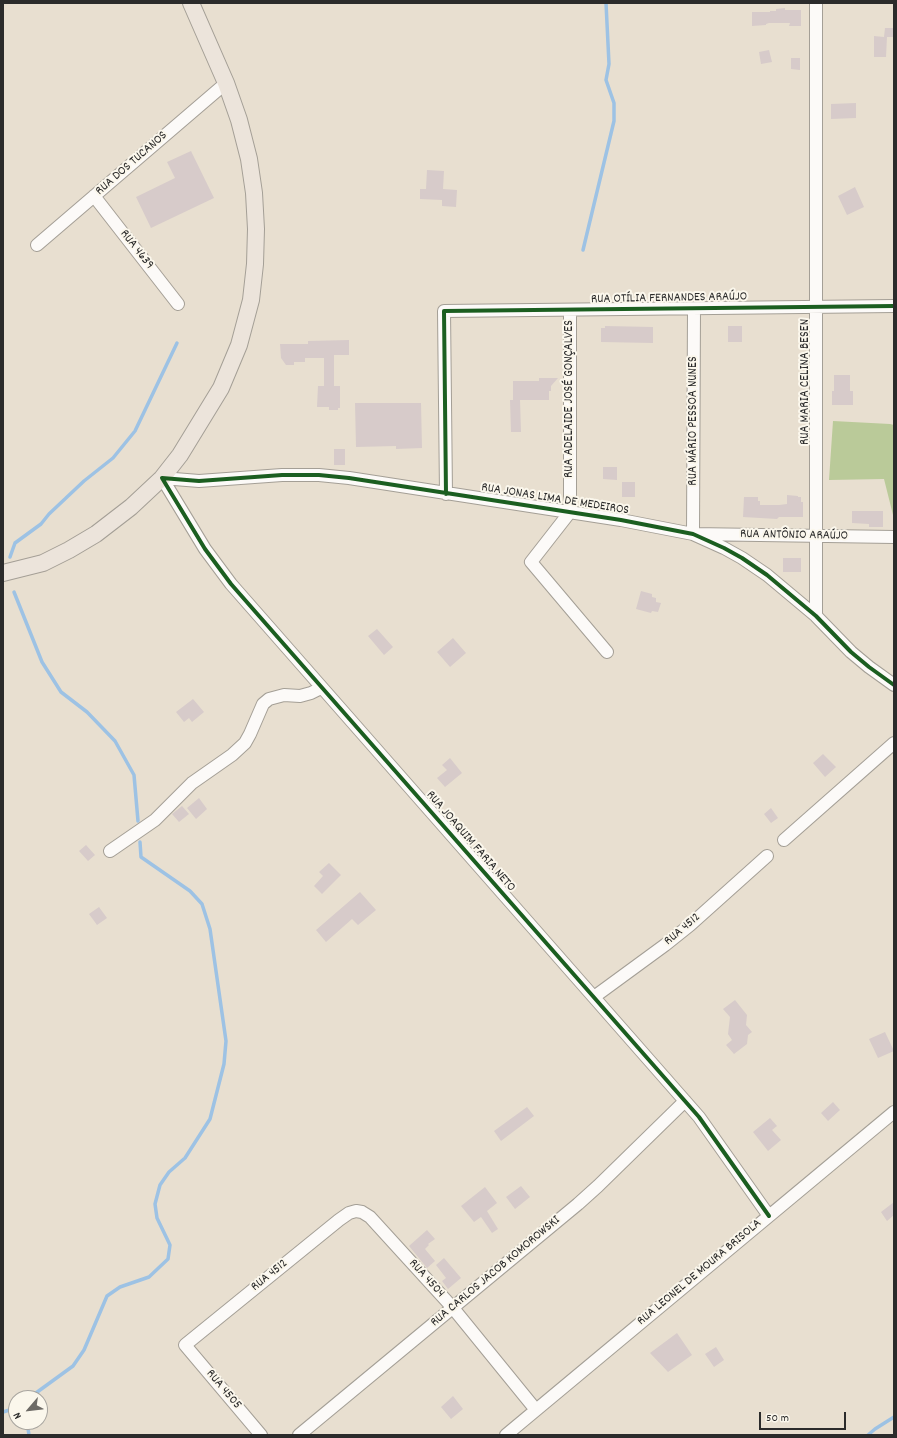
<!DOCTYPE html>
<meta charset="utf-8">
<style>
body{margin:0}
#map{position:relative;width:897px;height:1438px;overflow:hidden;background:#e8dfd0;font-family:Dekko,sans-serif}
canvas{display:block}
.frame{position:absolute;inset:0;border:4px solid #2b2b2b;pointer-events:none}
.north{position:absolute;left:8px;top:1390px;width:40px;height:40px;box-sizing:border-box;background:#fbf7ec;border:1px solid #a8a59f;border-radius:50%;rotate:242deg;font-size:11px;font-weight:700;line-height:16px;text-align:center;color:#2b2b2b}
.north::after{content:'';display:block;margin:auto;width:14px;height:18px;background:#6d6a65;clip-path:polygon(50% 0,100% 100%,50% 72%,0 100%)}
.scale{position:absolute;left:759px;top:1412px;width:87px;height:18px;box-sizing:border-box;border:2px solid #2b2b2b;border-top:0;padding-left:5px;font-size:12px;line-height:14px;white-space:nowrap;color:#2b2b2b;-webkit-text-stroke:3px #fbf7ec;paint-order:stroke}
</style>
<div id="map">
<canvas width="897" height="1438"></canvas>
<div class="frame"></div>
<div class="north">N</div>
<div class="scale">50 m</div>
</div>
<script>
const c = document.querySelector('canvas').getContext('2d');
c.lineJoin = 'round';
function paint(path, color) {
  c.fillStyle = color;
  c.fill(path, 'evenodd');
}
function shape(rows) {
  const path = new Path2D();
  for (const r of rows) {
    path.moveTo(r[0], r[1]);
    for (let i = 2; i < r.length; i += 2) path.lineTo(r[i], r[i + 1]);
  }
  return path;
}
function strokePath(path, color, width, dash) {
  c.strokeStyle = color;
  c.lineWidth = width;
  c.lineCap = dash ? 'butt' : 'round';
  c.setLineDash(dash || []);
  c.stroke(path);
}
function label(font, color, halo, rows, align = 'center') {
  c.font = font + ' Dekko,sans-serif';
  c.lineWidth = 4;
  c.setLineDash([]);
  c.textBaseline = 'middle';
  c.strokeStyle = halo;
  c.fillStyle = color;
  for (const [text, x, y, turn = 0] of rows) {
    c.save();
    c.translate(x, y);
    c.rotate((+turn || 0) * Math.PI / 180);
    c.textAlign = isNaN(turn) ? turn : align;
    if (halo) c.strokeText(text, 0, 0);
    c.fillText(text, 0, 0);
    c.restore();
  }
}
paint(shape([
 [833,421,890,424,894,425,894,519,884,479,829,480]
]), '#baca99');
strokePath(shape([
 [583,250,614,121,614,103,606,80,609,64,606,3],
 [10,557,15,543,41,524,49,514,84,481,113,458,135,431,177,343],
 [14,592,42,662,61,692,87,712,115,741,134,775,138,821],
 [29,1398,73,1366,84,1350,107,1296,120,1287,149,1277,168,1259,170,1245,157,1218,155,1204,160,1185,169,1172,185,1158,210,1119,224,1064,226,1041,210,929,202,904,190,891,141,857,140,842],
 [3,1412,16,1408],
 [27,1422,29,1435],
 [868,1435,875,1429,894,1417]
]), '#9dc2e4', 3.5);
paint(shape([
 [785,8,785,10,801,10,801,26,789,26,790,23,769,23,766,24,766,25,752,26,752,12,770,12,770,11,776,11,776,9],
 [885,28,894,28,894,37,887,37,886,57,874,57,874,36,884,37],
 [769,50,772,62,761,64,759,52],
 [791,58,800,58,800,70,791,69],
 [856,103,856,118,831,119,831,104],
 [191,151,214,198,151,228,136,197,175,178,167,162],
 [427,170,444,171,443,189,457,190,456,207,442,206,442,200,420,199,420,189,426,189],
 [855,187,864,207,847,215,838,196],
 [605,326,653,327,653,343,601,342,601,328,605,328],
 [728,326,742,326,742,342,728,342],
 [349,340,349,355,334,355,334,386,340,386,340,408,338,408,338,410,329,410,329,407,317,407,318,386,324,386,324,358,305,358,305,362,294,362,294,365,286,365,281,358,280,344,308,344,308,341],
 [834,375,850,375,850,391,853,391,853,405,832,405,832,391,834,391],
 [539,378,558,378,551,386,551,391,549,391,549,400,520,400,521,432,511,432,510,400,513,400,513,381,539,381],
 [355,403,421,403,422,448,396,449,396,446,356,447],
 [334,449,345,449,345,465,334,465],
 [603,467,617,467,617,480,603,479],
 [622,482,635,482,635,497,622,497],
 [787,495,798,496,798,497,801,497,801,502,803,502,803,517,779,517,777,519,743,517,744,497,758,497,758,501,760,501,760,505,779,505,787,504],
 [852,511,883,511,883,527,869,527,869,524,852,523],
 [783,558,801,558,801,572,783,572],
 [641,591,652,594,652,597,656,598,656,602,661,603,658,612,652,611,651,613,636,609],
 [377,629,393,647,384,655,368,636],
 [453,638,466,653,450,667,437,652],
 [193,699,204,712,192,722,189,718,184,722,176,712],
 [823,754,836,767,825,777,813,763],
 [450,758,462,773,445,787,437,778,447,770,442,765],
 [199,798,207,809,196,819,187,808],
 [182,806,189,814,179,822,172,814],
 [771,808,778,818,771,823,764,814],
 [86,845,95,855,88,861,79,851],
 [329,863,341,875,322,894,314,886,323,876,319,872],
 [360,892,376,910,358,925,352,919,326,942,316,930],
 [99,907,107,918,97,925,89,914],
 [735,1000,747,1015,746,1025,752,1032,748,1035,747,1044,734,1054,726,1045,732,1040,728,1034,730,1017,723,1009],
 [885,1032,894,1051,878,1058,869,1039],
 [833,1102,840,1110,828,1121,821,1113],
 [527,1107,534,1116,501,1141,494,1131],
 [770,1118,777,1126,772,1130,781,1140,768,1151,753,1132],
 [521,1186,530,1197,515,1209,506,1197],
 [485,1187,497,1203,487,1211,498,1229,492,1233,481,1217,474,1222,461,1206],
 [894,1202,894,1215,887,1221,881,1212],
 [427,1230,435,1239,428,1244,429,1245,425,1249,435,1261,427,1268,409,1246],
 [444,1258,461,1278,448,1289,442,1281,446,1278,436,1265],
 [677,1333,692,1355,668,1372,650,1353],
 [716,1347,724,1360,714,1367,705,1354],
 [453,1396,463,1409,451,1419,441,1407]
]), '#d7cbca');
const minor = shape([
 [816,3,816,616],
 [94,196,178,304],
 [37,245,226,83],
 [694,309,693,534,894,537],
 [570,310,570,512,531,562,607,652],
 [162,478,205,549,231,584,699,1117,769,1216],
 [162,478,199,481,282,475,319,475,349,478,621,520,693,534,724,548,742,558,767,575,816,616,851,652,869,667,894,685],
 [446,494,444,311,894,306],
 [784,840,894,743],
 [110,851,155,820,192,783,232,755,245,743,250,734,263,704,269,699,284,695,300,696,311,693,321,688],
 [594,997,665,945,690,925,767,856],
 [261,1435,185,1345,339,1220,349,1213,356,1211,362,1212,370,1217,453,1308,536,1410],
 [299,1435,578,1204,598,1186,685,1101],
 [506,1435,894,1112]
]);
const major = shape([
 [3,573,43,563,69,550,96,534,131,507,162,478,180,455,221,388,239,345,251,300,255,264,256,229,254,193,249,159,239,120,226,83,191,3]
]);
strokePath(minor, '#a49f96', 14);
strokePath(major, '#a49f96', 18);
strokePath(minor, '#fcfaf8', 12);
strokePath(major, '#ece4db', 16);
strokePath(shape([
 [162,478,205,549,231,584,699,1117,769,1216],
 [162,478,199,481,282,475,319,475,349,478,621,520,693,534,724,548,742,558,767,575,816,616,851,652,869,667,894,685],
 [446,494,444,311,894,306]
]), '#1b5e20', 4);
label('13px', '#2b2b2b', '#fbf7ec', [
 ["RUA DOS TUCANOS",132,164,-41],
 ["RUA 4639",136,250,52],
 ["RUA OTÍLIA FERNANDES ARAÚJO",669,299,-1],
 ["RUA MARIA CELINA BESEN",806,382,-90],
 ["RUA ADELAIDE JOSÉ GONÇALVES",570,399,-90],
 ["RUA MÁRIO PESSOA NUNES",694,421,-90],
 ["RUA JONAS LIMA DE MEDEIROS",555,500,9],
 ["RUA ANTÔNIO ARAÚJO",794,536,1],
 ["RUA JOAQUIM FARIA NETO",470,842,49],
 ["RUA 4512",683,930,-40],
 ["RUA CARLOS JACOB KOMOROWSKI",496,1272,-40],
 ["RUA LEONEL DE MOURA BRISOLA",700,1273,-40],
 ["RUA 4512",270,1276,-39],
 ["RUA 4504",426,1279,48],
 ["RUA 4505",223,1390,50]
]);
</script>
